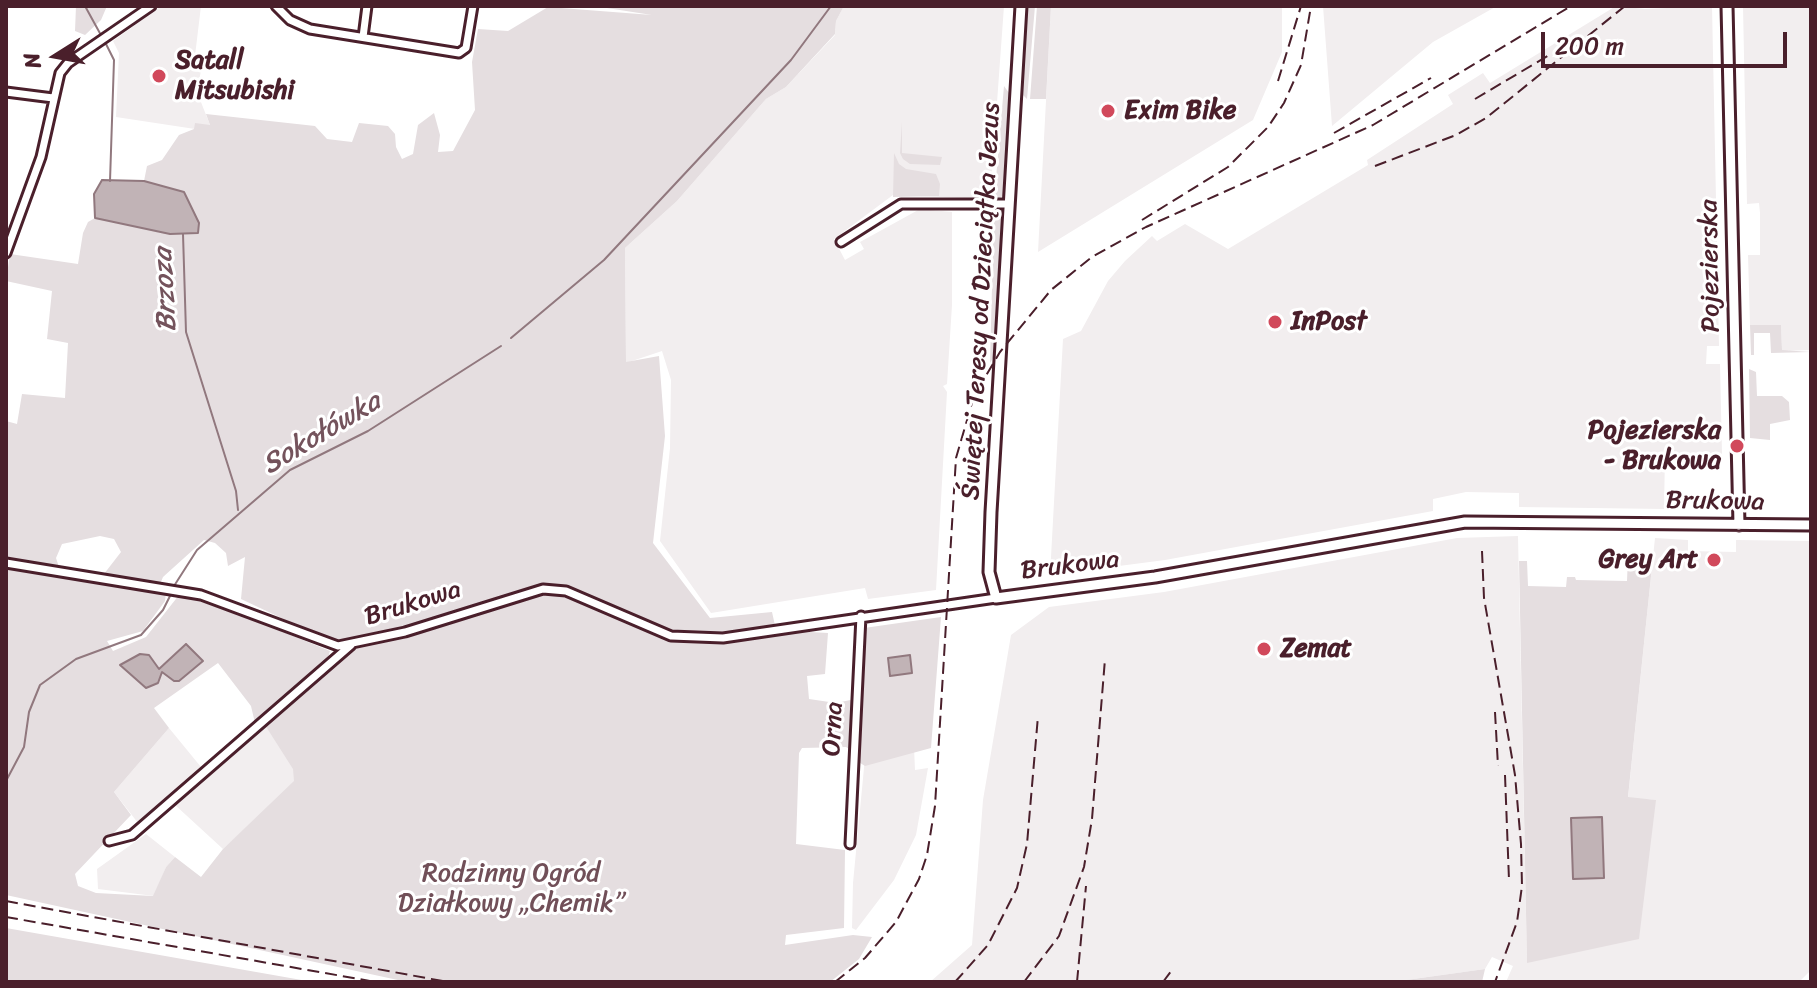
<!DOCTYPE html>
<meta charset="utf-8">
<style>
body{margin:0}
#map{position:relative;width:1817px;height:988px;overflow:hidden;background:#fff;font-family:Sriracha,sans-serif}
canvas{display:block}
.frame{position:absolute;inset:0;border:8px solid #4a1f2b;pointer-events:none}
.north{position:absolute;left:16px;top:16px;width:80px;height:80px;-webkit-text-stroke:6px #fff;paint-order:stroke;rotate:259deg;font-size:22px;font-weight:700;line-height:32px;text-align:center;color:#4a1f2b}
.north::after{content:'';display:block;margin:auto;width:28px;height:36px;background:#4a1f2b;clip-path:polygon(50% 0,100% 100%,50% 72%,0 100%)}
.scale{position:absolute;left:1541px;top:32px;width:246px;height:36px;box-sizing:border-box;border:4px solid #4a1f2b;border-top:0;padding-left:10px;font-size:24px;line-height:28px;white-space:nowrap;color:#4a1f2b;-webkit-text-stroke:6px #fff;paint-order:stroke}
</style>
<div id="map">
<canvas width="1817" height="988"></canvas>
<div class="frame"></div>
<div class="north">N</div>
<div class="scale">200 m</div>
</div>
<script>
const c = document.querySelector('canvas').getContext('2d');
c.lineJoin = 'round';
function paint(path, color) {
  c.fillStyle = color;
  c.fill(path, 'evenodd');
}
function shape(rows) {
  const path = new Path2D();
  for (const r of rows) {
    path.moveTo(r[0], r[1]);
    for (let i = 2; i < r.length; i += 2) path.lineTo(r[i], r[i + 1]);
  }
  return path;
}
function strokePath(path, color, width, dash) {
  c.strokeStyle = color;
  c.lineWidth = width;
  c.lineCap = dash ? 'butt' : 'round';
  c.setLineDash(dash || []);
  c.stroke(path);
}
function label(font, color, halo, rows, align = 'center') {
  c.font = font + ' Sriracha,sans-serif';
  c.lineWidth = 6;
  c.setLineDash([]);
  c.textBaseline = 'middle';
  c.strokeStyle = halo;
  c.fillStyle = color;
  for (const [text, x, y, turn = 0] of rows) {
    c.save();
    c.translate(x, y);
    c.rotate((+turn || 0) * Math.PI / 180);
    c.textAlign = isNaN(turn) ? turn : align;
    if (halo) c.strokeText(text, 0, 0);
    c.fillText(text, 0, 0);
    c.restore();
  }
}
paint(shape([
 [161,6,201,6,194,64,202,65,197,92,210,125,195,129,116,117,119,53,113,41],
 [844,6,1004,6,990,199,893,195,834,239,845,260,864,249,860,242,920,209,952,212,952,305,947,384,943,386,947,392,936,590,868,599,865,588,711,613,660,541,670,448,671,380,662,351,626,363,625,248,677,201,766,99,786,87,835,35,836,21],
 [1051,6,1282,6,1282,52,1253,120,1038,252],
 [1323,6,1497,6,1433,42,1332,126],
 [1616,6,1645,9,1712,6,1719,346,1707,346,1706,364,1720,364,1722,454,1665,454,1664,509,1519,507,1519,493,1466,492,1433,499,1433,511,1165,560,1050,575,1063,339,1081,331,1108,281,1125,261,1152,236,1157,241,1185,224,1228,249,1368,165,1367,160,1453,104,1448,95,1483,73,1490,83],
 [1743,6,1811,6,1811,350,1782,351,1781,325,1750,325,1748,255,1760,255,1760,213,1759,203,1747,204],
 [1518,536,1527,963,1656,800,1628,798,1655,538,1688,540,1688,551,1736,552,1736,540,1811,541,1811,970,1799,982,1506,982,1513,966,1492,957,1485,969,1392,982,930,982,972,945,983,800,1011,635,1049,607,1164,592,1457,538],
 [265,725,304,775,223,849,174,804],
 [169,728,201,767,138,823,114,792],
 [866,747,914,747,915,770,928,768,916,835,894,880,856,930,852,928,853,883],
 [146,834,175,857,166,867,154,896,98,889,97,869]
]), '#f2eeef');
paint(shape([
 [76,6,107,6,101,20,85,35,75,31],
 [594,6,844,6,836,21,835,34,786,87,766,99,677,201,625,248,626,362,659,356,665,436,653,543,710,618,772,612,776,630,828,633,825,674,807,676,809,699,836,703,860,698,864,628,941,617,931,748,865,766,857,761,856,753,846,747,802,748,799,753,796,844,845,850,844,928,786,935,785,945,853,935,872,937,859,959,830,982,407,982,6,895,6,567,97,583,121,552,114,539,100,536,62,544,56,558,59,567,6,557,6,421,17,424,22,394,65,398,68,343,47,339,52,291,6,281,10,254,78,264,83,233,88,222,95,218,170,234,184,192,144,181,147,166,162,160,179,135,194,129,195,123,210,125,206,114,315,126,327,139,352,142,359,123,388,126,395,134,396,147,402,159,413,154,418,125,434,113,440,135,438,152,453,151,475,110,472,62,478,29,508,31,548,7,652,15],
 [204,540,215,543,226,553,228,566,245,557,241,599,328,640,350,640,351,650,265,725,293,769,294,781,223,849,201,877,175,857,166,867,153,896,96,893,78,886,75,874,131,815,114,792,169,728,154,708,218,663,251,706,255,723,327,661,330,651,212,603,179,595,146,637,113,651,107,641,143,631,165,601,166,592,158,589,163,577],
 [1027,6,1035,6,1027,99,1022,94],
 [1037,6,1051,6,1046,99,1030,99],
 [1004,86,1009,93,1003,196,994,201],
 [902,122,902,153,942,157,940,165,910,164,903,159,900,153],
 [894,153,899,164,906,169,936,174,940,184,939,196,893,197],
 [994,209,1000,213,1002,222,993,358,990,363],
 [1750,325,1781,325,1782,350,1811,352,1771,353,1770,333,1754,333,1754,355,1751,355],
 [1749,369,1756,372,1757,396,1782,396,1789,402,1790,420,1770,424,1770,440,1750,438],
 [1628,556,1653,557,1628,797,1656,800,1639,939,1527,963,1519,561,1527,561,1528,586,1566,587,1567,577,1575,577,1576,580,1627,581],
 [6,928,313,982,6,982],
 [1485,969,1482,982,1392,982]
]), '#e5dee0');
const water = shape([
 [102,180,144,181,184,192,199,223,198,233,170,234,95,218,94,194,102,180],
 [186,644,203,661,179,681,174,681,162,672,158,683,146,688,120,665,140,654,149,655,159,669,186,644],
 [910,655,912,673,890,676,888,658,910,655],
 [1602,817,1604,878,1573,879,1571,818,1602,817]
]);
paint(water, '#c1b3b6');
strokePath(water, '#91787e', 2);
strokePath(shape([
 [85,6,102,37],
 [105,42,114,60,110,181],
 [183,234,186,332,236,491,238,510],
 [511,338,604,260,791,60,831,6],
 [174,586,197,550,290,470,368,431,501,346],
 [6,781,24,747,29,712,40,685,76,659,141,635,163,610,172,592]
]), '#91787e', 2);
const street = shape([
 [276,6,290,20,310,29,459,53,466,48,473,6],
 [363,37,367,6],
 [6,92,53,98],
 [841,242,901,204,1009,204],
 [6,253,41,157,60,73,68,63,151,6],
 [6,563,201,595,338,646,405,632,543,589,566,591,671,636,723,638,996,598],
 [109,841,132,835,351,645],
 [850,844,861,616]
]);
const secondary = shape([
 [1021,6,991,512,989,572,996,598,1155,577,1465,522,1811,525],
 [1727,6,1739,525]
]);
strokePath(street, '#4a1f2b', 13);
strokePath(secondary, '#4a1f2b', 15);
strokePath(street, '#fff', 7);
strokePath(secondary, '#fff', 9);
strokePath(shape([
 [1278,81,1301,6],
 [1475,99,1551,54],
 [1334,133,1431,78],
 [1375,166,1456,135,1486,118,1625,6],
 [1142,220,1228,167,1268,127,1284,103,1301,65,1311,6],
 [1482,551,1484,598,1515,775,1521,844,1522,886,1517,922,1495,982],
 [1495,712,1498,766],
 [1505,775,1509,880],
 [6,901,448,982],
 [6,917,376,982],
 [835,982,865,958,896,922,919,879,927,855,935,806,956,458,974,396,1000,352,1051,290,1092,257,1146,227,1373,125,1571,6],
 [955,982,988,945,1017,888,1027,844,1038,716],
 [1024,982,1059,936,1084,867,1092,819,1105,659],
 [1077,982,1086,886],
 [1163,982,1172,970]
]), '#4a1f2b', 2, [12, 6]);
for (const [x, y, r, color] of [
 [159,76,8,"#d1495b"],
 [1108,111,8,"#d1495b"],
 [1275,322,8,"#d1495b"],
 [1737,446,8,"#d1495b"],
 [1714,560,8,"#d1495b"],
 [1264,649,8,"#d1495b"]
]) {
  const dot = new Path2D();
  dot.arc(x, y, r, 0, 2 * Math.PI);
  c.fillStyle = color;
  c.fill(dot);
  strokePath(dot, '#fff', 3);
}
label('bold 26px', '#4a1f2b', '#fff', [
 ["Satall",175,61],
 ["Mitsubishi",175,91],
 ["Exim Bike",1124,111],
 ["InPost",1291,322],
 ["Pojezierska",1721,431,"right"],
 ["- Brukowa",1721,461,"right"],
 ["Grey Art",1698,560,"right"],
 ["Zemat",1280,649]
], 'left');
label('26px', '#4a1f2b', '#fff', [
 ["Pojezierska",1711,266,-91],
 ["Świętej Teresy od Dzieciątka Jezus",982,301,-87],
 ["Brukowa",1715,502,1],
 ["Brukowa",1070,566,-7],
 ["Brukowa",413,604,-17],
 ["Orna",834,729,-87]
]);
label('26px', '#714f58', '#fff', [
 ["Rodzinny Ogród",511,874],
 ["Działkowy „Chemik”",511,904]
]);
label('italic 28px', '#74535c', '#fff', [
 ["Brzoza",166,290,-93],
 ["Sokołówka",322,434,-31]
]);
</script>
